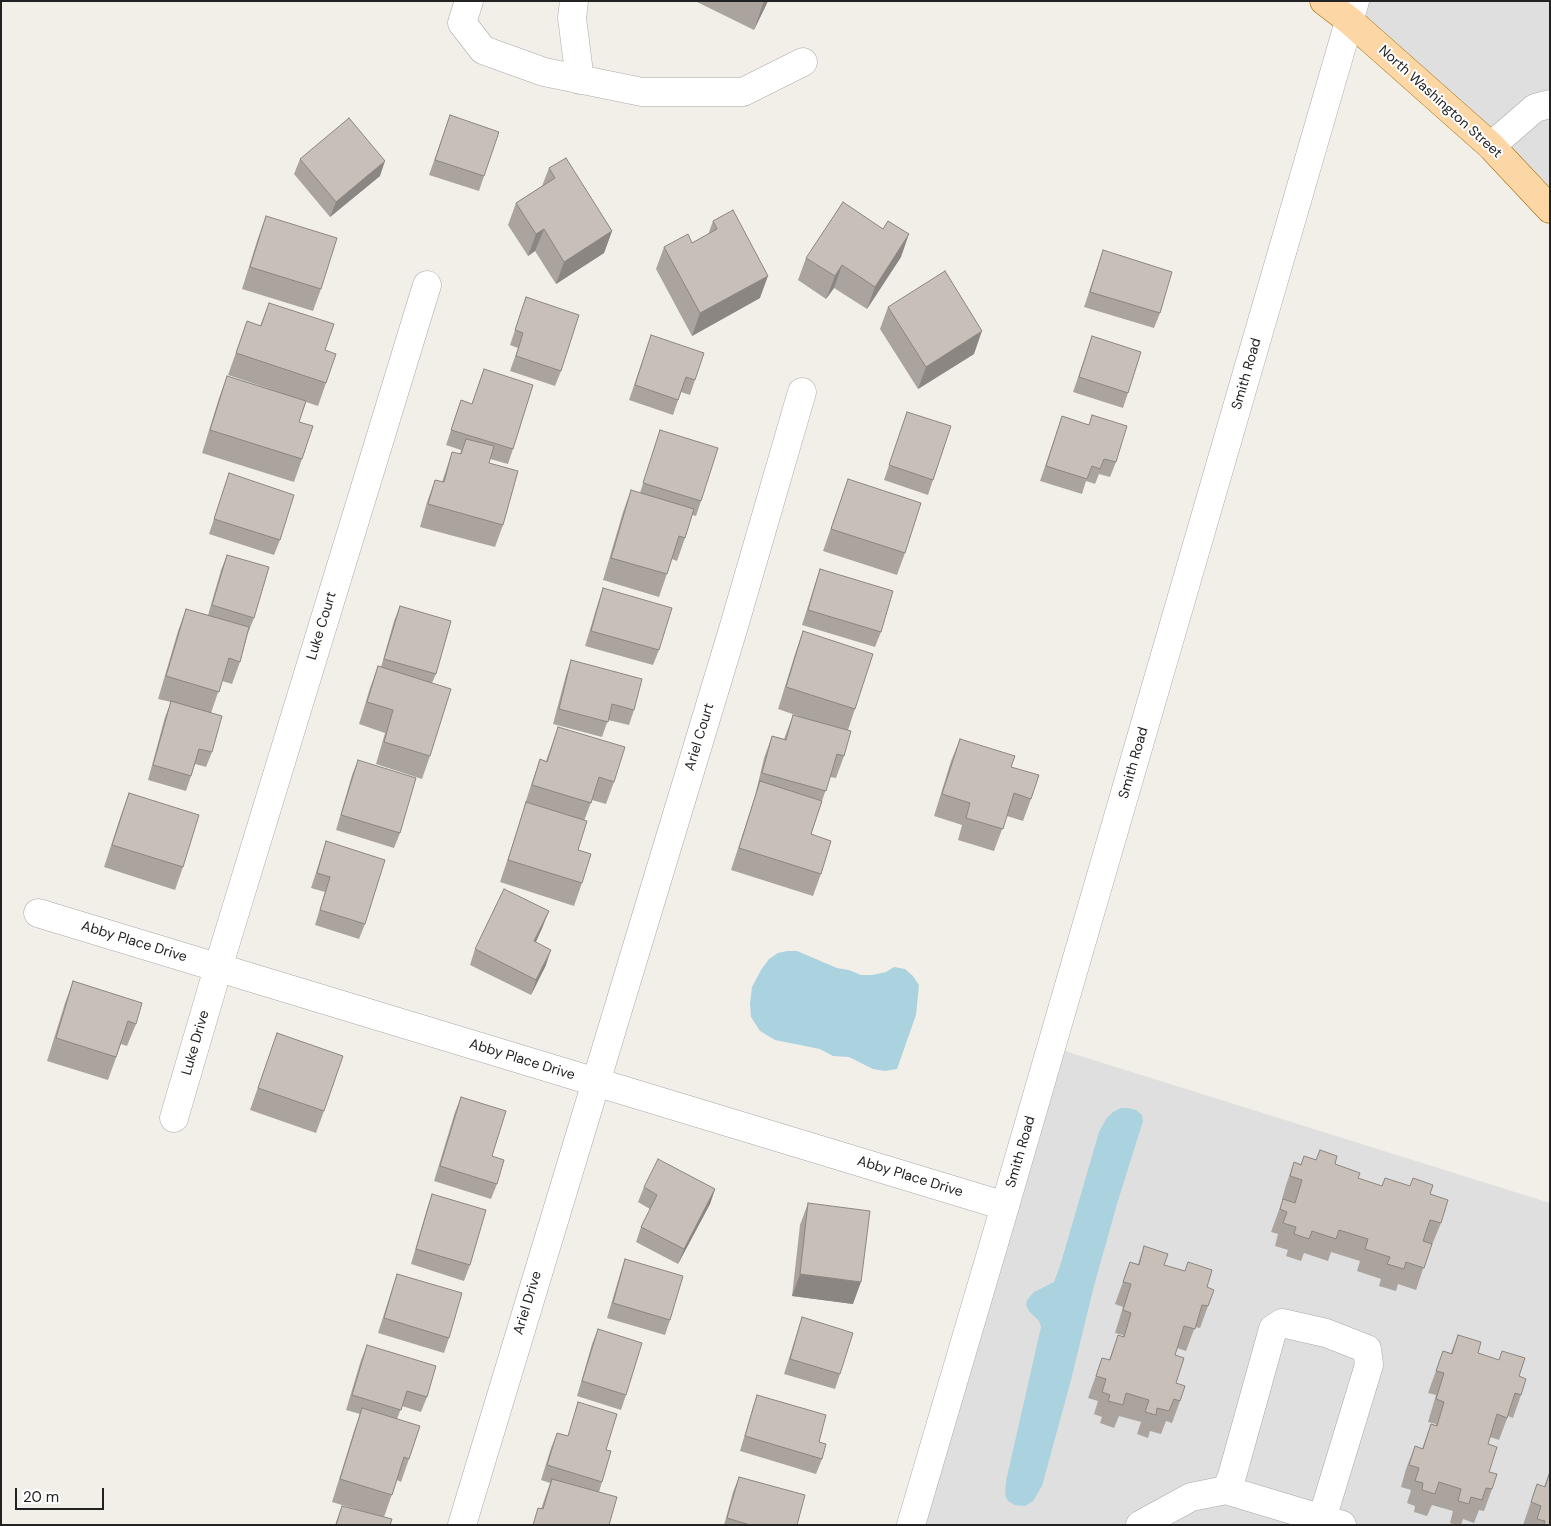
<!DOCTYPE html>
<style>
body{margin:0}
#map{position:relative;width:1551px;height:1526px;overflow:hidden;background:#f2efe9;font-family:"DM Sans",sans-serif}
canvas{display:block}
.frame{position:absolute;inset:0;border:2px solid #222;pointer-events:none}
.scale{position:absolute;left:15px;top:1488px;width:89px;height:22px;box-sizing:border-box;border:2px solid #222;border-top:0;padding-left:6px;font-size:15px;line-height:18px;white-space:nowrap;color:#222;-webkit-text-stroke:4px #fff;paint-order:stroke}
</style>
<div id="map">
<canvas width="1551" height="1526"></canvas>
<div class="frame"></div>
<div class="scale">20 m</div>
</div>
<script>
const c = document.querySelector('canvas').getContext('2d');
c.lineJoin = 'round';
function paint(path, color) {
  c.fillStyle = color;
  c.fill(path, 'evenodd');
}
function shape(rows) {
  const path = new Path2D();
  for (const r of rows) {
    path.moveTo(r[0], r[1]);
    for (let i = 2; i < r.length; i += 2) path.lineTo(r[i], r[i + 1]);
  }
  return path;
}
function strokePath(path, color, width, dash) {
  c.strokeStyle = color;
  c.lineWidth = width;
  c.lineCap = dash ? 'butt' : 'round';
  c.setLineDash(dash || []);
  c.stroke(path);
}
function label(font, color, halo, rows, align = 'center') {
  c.font = font + ' "DM Sans",sans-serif';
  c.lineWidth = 4;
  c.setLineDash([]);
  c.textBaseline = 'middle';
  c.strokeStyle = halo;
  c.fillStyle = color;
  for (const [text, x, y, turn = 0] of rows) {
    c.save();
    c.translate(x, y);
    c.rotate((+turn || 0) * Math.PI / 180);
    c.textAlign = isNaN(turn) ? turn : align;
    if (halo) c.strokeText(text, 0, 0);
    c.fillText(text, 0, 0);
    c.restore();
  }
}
paint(shape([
 [1355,1,1550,1,1550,209,1350,21],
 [1052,1047,1550,1203,1550,1525,907,1525]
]), '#e0dfdf');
paint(shape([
 [787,951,797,951,837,968,849,970,861,975,872,975,886,972,894,967,905,969,913,976,919,985,916,1015,897,1069,885,1071,873,1069,849,1057,833,1056,820,1049,775,1040,760,1031,751,1017,750,1003,752,987,761,970,769,959,778,953],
 [1121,1108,1128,1108,1136,1110,1142,1115,1143,1121,1117,1204,1094,1286,1071,1380,1042,1486,1033,1501,1025,1506,1015,1505,1008,1501,1005,1495,1006,1481,1041,1327,1039,1321,1029,1311,1026,1305,1027,1300,1034,1292,1054,1282,1060,1266,1099,1132,1106,1119,1113,1112]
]), '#aad3df');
const minor = shape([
 [469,1,462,23,483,50,544,72,642,92,743,92,803,62],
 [574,1,572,18,580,80],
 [1491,146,1535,108,1550,104],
 [38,913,1005,1206],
 [174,1118,218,968,427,285],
 [1226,1490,1232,1476,1273,1329,1282,1323,1326,1333,1367,1349,1369,1365,1322,1519],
 [462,1525,734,626,802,392],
 [911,1525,1005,1206,1355,1],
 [1140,1525,1191,1497,1226,1490,1342,1525]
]);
const major = shape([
 [1324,1,1350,21,1491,146,1550,209]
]);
strokePath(minor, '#a9a9a9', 29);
strokePath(major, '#a06b00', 29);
strokePath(minor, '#fff', 28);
strokePath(major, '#fcd6a4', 28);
paint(shape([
 [695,1,768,1,754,30],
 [450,115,484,176,479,191,429,175],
 [300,159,380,176,330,217,294,174],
 [549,168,612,231,604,253,556,284,535,251,528,256,508,225,516,203,542,186],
 [266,216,321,289,313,311,242,289,258,238],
 [713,221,760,298,692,336,656,269,664,247,692,243,708,235],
 [1103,250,1160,313,1154,328,1084,307],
 [901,257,867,309,834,288,826,299,798,280,806,258],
 [526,297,561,371,555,386,510,371,518,348,510,345],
 [269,303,325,350,326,383,318,406,306,402,299,422,302,459,294,482,202,453,219,398,227,376,279,392,228,375,247,321,260,326],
 [888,307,974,354,918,389,880,329],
 [651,335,695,380,690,395,681,392,673,415,629,400],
 [1092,336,1128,393,1123,408,1073,392],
 [484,369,513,449,508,464,490,459,489,463,503,525,495,547,420,527,427,502,435,480,442,482,452,452,460,454,461,450,446,445,461,400,472,404],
 [907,412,933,480,928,495,884,480],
 [1092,415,1116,462,1110,477,1099,474,1095,484,1086,481,1082,494,1040,481,1062,416,1089,425],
 [660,430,701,501,696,516,692,515,685,538,677,561,672,559,659,597,603,580,623,512,631,490,640,493],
 [229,473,280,540,274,555,209,534],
 [848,479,905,553,897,575,823,551],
 [227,555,254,618,248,633,240,662,232,684,222,681,211,713,212,752,206,767,195,764,186,791,148,780,165,717,171,702,158,699,178,631,186,609,208,615,221,570],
 [820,569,881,632,875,647,802,625,815,584],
 [603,588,659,650,653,665,585,646,598,603],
 [400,606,436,674,432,683,430,756,422,779,376,764,385,733,359,724,370,688,378,666,381,667,394,621],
 [803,631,855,709,848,730,844,756,836,778,830,777,811,834,821,874,813,896,731,870,755,796,764,758,772,736,784,739,793,715,804,718,778,709,795,654],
 [571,660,634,710,629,725,608,720,602,737,553,724,566,675],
 [558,727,614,782,606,804,592,800,584,821,578,850,582,883,574,906,500,882,525,807,524,807,532,782,540,759,546,761],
 [960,739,1011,767,1031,799,1023,821,1007,816,994,851,958,840,962,825,934,816,951,761],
 [358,760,400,833,394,848,336,830,352,775],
 [129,793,183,867,175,890,104,867,121,815],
 [326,841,365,924,359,939,315,925,325,892,311,888],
 [543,926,536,942,546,965,531,995,470,965,475,949],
 [73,981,136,1024,127,1046,121,1044,108,1080,47,1061,65,1003],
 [277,1033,324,1111,316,1133,250,1110],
 [461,1097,492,1156,497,1184,491,1199,434,1181,455,1112],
 [1316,1160,1335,1164,1358,1178,1382,1186,1430,1194,1441,1223,1432,1245,1431,1245,1416,1290,1398,1284,1396,1291,1379,1286,1381,1279,1357,1271,1360,1261,1331,1252,1328,1261,1304,1253,1301,1261,1286,1256,1288,1250,1275,1246,1278,1234,1271,1232,1283,1199,1282,1199,1286,1185,1294,1162,1301,1164],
 [644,1187,715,1189,710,1204,678,1264,636,1242,641,1227,650,1209,638,1202],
 [432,1194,470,1265,464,1281,411,1264,427,1209],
 [808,1203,853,1304,792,1296,800,1225],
 [1144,1246,1164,1265,1207,1287,1208,1306,1200,1328,1195,1327,1186,1351,1177,1348,1175,1355,1176,1383,1180,1401,1172,1423,1166,1421,1161,1434,1150,1431,1148,1438,1137,1434,1141,1422,1119,1416,1114,1428,1100,1423,1102,1417,1094,1414,1098,1401,1088,1398,1102,1358,1109,1360,1118,1335,1123,1337,1123,1335,1115,1333,1123,1307,1115,1304,1130,1262,1138,1264],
 [625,1259,670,1320,665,1335,607,1318,620,1274],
 [397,1274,449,1338,444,1353,378,1333,392,1289],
 [802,1317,840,1374,835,1389,784,1374],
 [598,1329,626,1395,621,1410,577,1396,592,1344],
 [1458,1335,1478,1353,1519,1376,1521,1395,1513,1418,1508,1416,1499,1440,1490,1437,1488,1444,1489,1472,1492,1489,1484,1511,1479,1510,1474,1523,1463,1519,1461,1525,1456,1525,1450,1523,1453,1511,1432,1505,1427,1516,1414,1512,1415,1506,1407,1503,1411,1490,1401,1487,1406,1469,1415,1446,1422,1449,1431,1424,1436,1426,1436,1424,1428,1422,1436,1395,1428,1393,1443,1351,1451,1353],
 [367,1345,427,1397,421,1412,402,1406,397,1419,409,1459,401,1482,397,1480,384,1517,390,1525,335,1525,342,1506,378,1516,332,1502,354,1431,360,1414,346,1410,361,1360],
 [757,1395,819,1442,822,1459,816,1474,740,1451,752,1410],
 [578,1402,606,1450,602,1482,599,1492,609,1525,541,1509,550,1483,541,1480,551,1448,557,1433,568,1436],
 [1550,1470,1550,1525,1523,1525,1537,1484,1544,1487],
 [739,1477,797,1525,724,1525,733,1492]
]), '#aba49e');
paint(shape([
 [764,1,768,1,754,30],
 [385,161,380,176,330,217,336,202],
 [544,229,535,251,528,256,536,234],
 [612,231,604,253,556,284,564,262],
 [909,234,901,257,867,309,875,287],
 [842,265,834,288,826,299,835,276],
 [768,276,760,298,692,336,700,313],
 [982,331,974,354,918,389,926,367],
 [549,911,543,926,529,956,534,941],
 [551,950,546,965,531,995,536,980],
 [715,1189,710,1204,678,1264,684,1249],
 [800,1274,861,1282,853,1304,792,1296]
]), '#8b8681');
const building = shape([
 [450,115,499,132,484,176,435,160,450,115],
 [349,118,385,161,336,202,300,159,349,118],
 [566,158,612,231,564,262,544,229,536,234,516,203,555,178,549,168,566,158],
 [843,202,883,229,888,221,909,234,875,287,842,265,835,276,806,258,843,202],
 [733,210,768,276,700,313,664,247,688,234,692,243,717,229,713,221,733,210],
 [266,216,337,238,321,289,250,267,266,216],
 [1103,250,1172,272,1160,313,1090,292,1103,250],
 [945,271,982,331,926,367,888,307,945,271],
 [526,297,579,315,561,371,516,356,523,333,515,330,526,297],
 [269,303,334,324,325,350,336,354,326,383,236,353,247,321,261,326,269,303],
 [651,335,704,353,695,380,686,377,678,400,635,385,651,335],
 [1092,336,1141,352,1128,393,1079,377,1092,336],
 [484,369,533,385,513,449,451,430,461,400,472,404,484,369],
 [227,376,306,401,299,422,313,426,302,459,210,430,227,376],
 [907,412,951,426,933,480,889,465,907,412],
 [1092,415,1127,426,1116,462,1104,459,1100,469,1092,466,1087,479,1046,466,1062,416,1089,425,1092,415],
 [660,430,718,448,701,501,643,483,660,430],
 [466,439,494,446,489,463,518,471,503,525,428,504,435,480,444,482,452,452,461,454,466,439],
 [229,473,294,495,280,540,214,519,229,473],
 [848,479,921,503,905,553,831,529,848,479],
 [631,490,694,509,685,538,679,536,667,574,611,558,631,490],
 [227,555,269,567,254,618,212,605,227,555],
 [820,569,893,591,881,632,808,610,820,569],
 [603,588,672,608,659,650,591,631,603,588],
 [400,606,451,621,436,674,384,659,400,606],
 [186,609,249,627,240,662,229,658,219,692,166,676,186,609],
 [803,631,873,654,855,709,786,687,803,631],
 [571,660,642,679,634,710,612,704,608,722,559,709,571,660],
 [378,666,451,689,430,756,384,742,393,710,367,702,378,666],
 [171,701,222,716,212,752,199,749,191,776,153,765,171,701],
 [793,715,851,731,844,756,837,754,826,791,762,773,772,736,786,740,793,715],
 [558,727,625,747,614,782,599,777,591,803,532,785,540,759,547,762,558,727],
 [960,739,1015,756,1011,767,1039,775,1031,799,1014,793,1003,829,966,818,970,803,942,794,960,739],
 [358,760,416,778,400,833,341,815,358,760],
 [760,781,822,801,811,834,831,841,821,874,739,848,760,781],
 [129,793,199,815,183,867,112,845,129,793],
 [526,802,587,821,578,850,591,854,582,883,508,860,526,802],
 [326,841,385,860,365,924,320,910,330,877,317,873,326,841],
 [504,889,549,911,534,941,551,950,536,980,475,949,504,889],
 [73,981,142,1003,136,1024,128,1021,116,1057,56,1038,73,981],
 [277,1033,343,1056,324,1111,258,1088,277,1033],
 [461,1097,506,1111,492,1156,504,1160,497,1184,440,1166,461,1097],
 [1320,1150,1337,1156,1335,1164,1360,1173,1358,1178,1382,1186,1385,1178,1410,1186,1413,1178,1433,1185,1430,1194,1448,1200,1441,1223,1430,1220,1423,1241,1432,1244,1424,1268,1406,1262,1404,1269,1387,1264,1390,1257,1365,1249,1368,1239,1339,1230,1336,1239,1312,1231,1309,1239,1294,1234,1296,1227,1283,1223,1287,1212,1280,1209,1283,1199,1295,1203,1302,1180,1290,1176,1294,1162,1301,1165,1304,1156,1316,1160,1320,1150],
 [658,1159,715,1189,684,1249,641,1227,657,1195,644,1187,658,1159],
 [432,1194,486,1210,470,1265,416,1249,432,1194],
 [808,1203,870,1211,861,1282,800,1274,808,1203],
 [1144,1246,1168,1254,1164,1265,1185,1271,1188,1262,1212,1270,1207,1287,1214,1290,1208,1306,1202,1305,1195,1329,1184,1326,1175,1355,1184,1358,1176,1383,1185,1386,1180,1401,1174,1399,1169,1411,1157,1408,1156,1415,1145,1412,1149,1400,1126,1393,1123,1405,1108,1401,1110,1395,1102,1392,1106,1379,1096,1376,1102,1358,1110,1360,1118,1335,1124,1337,1131,1313,1123,1310,1131,1284,1123,1282,1130,1262,1139,1265,1144,1246],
 [625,1259,683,1276,670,1320,613,1303,625,1259],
 [397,1274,462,1293,449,1338,384,1318,397,1274],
 [802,1317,853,1333,840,1374,790,1359,802,1317],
 [598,1329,642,1343,626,1395,582,1381,598,1329],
 [1458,1335,1481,1342,1478,1353,1499,1360,1502,1351,1525,1358,1519,1376,1526,1379,1521,1395,1515,1393,1507,1418,1497,1414,1488,1444,1497,1447,1489,1472,1497,1474,1492,1489,1486,1488,1482,1500,1471,1497,1469,1504,1458,1501,1461,1489,1439,1482,1435,1494,1422,1490,1423,1483,1415,1481,1419,1468,1409,1465,1415,1446,1423,1449,1431,1424,1437,1426,1444,1402,1436,1399,1444,1373,1436,1371,1443,1351,1452,1354,1458,1335],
 [367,1345,436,1366,427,1397,407,1391,401,1410,352,1395,367,1345],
 [757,1395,826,1415,819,1442,826,1444,822,1459,745,1436,757,1395],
 [578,1402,617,1414,606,1450,611,1451,602,1482,547,1465,557,1433,568,1436,578,1402],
 [362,1408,420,1426,409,1459,404,1457,392,1495,340,1479,362,1408],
 [1550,1472,1550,1525,1544,1525,1545,1521,1537,1519,1541,1506,1531,1502,1537,1484,1545,1487,1550,1472],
 [739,1477,805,1495,797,1525,750,1525,727,1518,739,1477],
 [552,1479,617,1497,609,1525,533,1525,538,1508,543,1509,552,1479],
 [342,1506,392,1519,390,1525,336,1525,342,1506]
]);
paint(building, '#c7bfb8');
strokePath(building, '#8b8681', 1);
label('14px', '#222', '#fff', [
 ["North Washington Street",1440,102,42],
 ["Smith Road",1247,374,-74],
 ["Luke Court",322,626,-73],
 ["Ariel Court",700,737,-73],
 ["Smith Road",1134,763,-74],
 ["Abby Place Drive",134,942,17],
 ["Luke Drive",196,1043,-74],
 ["Abby Place Drive",522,1060,17],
 ["Smith Road",1021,1152,-74],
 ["Abby Place Drive",910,1177,17],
 ["Ariel Drive",528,1303,-73]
]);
</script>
